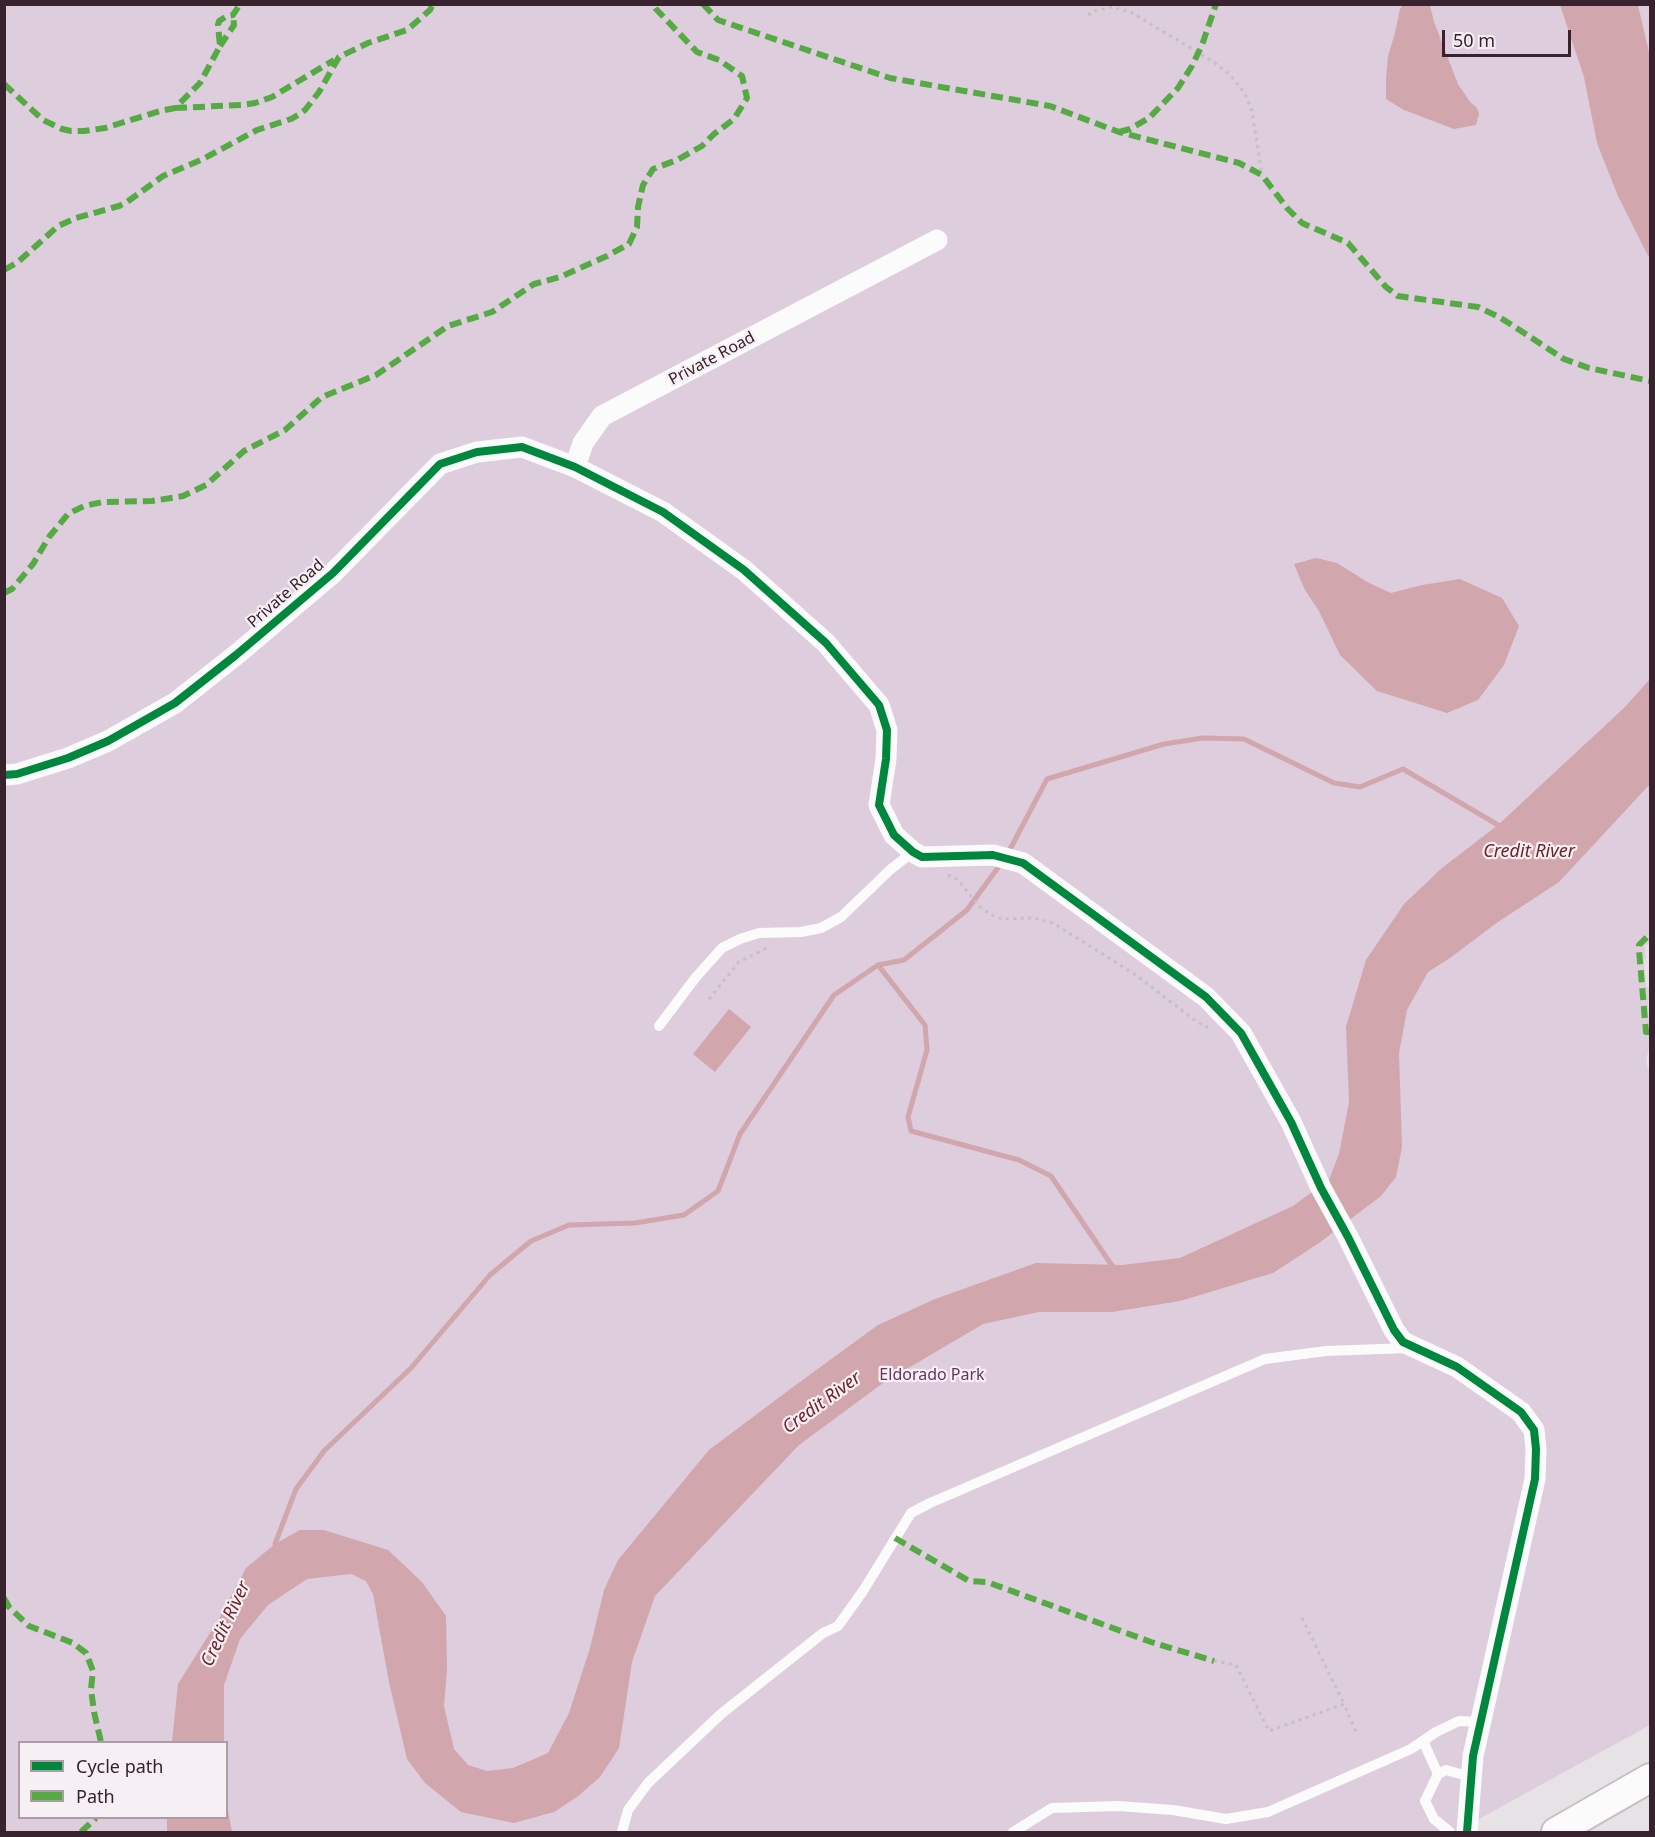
<!DOCTYPE html>
<style>
body{margin:0}
#map{position:relative;width:1655px;height:1837px;overflow:hidden;background:#e7e2e5;font-family:"Noto Sans",sans-serif}
canvas{display:block}
.frame{position:absolute;inset:0;border:6px solid #37222d;pointer-events:none}
.legend{position:absolute;left:18px;top:1741px;width:210px;height:78px;box-sizing:border-box;background:#f6eff4;border:2px solid #aa9da4;margin:0;padding:8px 10px;list-style:none;font-size:18px;color:#37222d}
.legend li{display:flex;align-items:center;gap:12px;height:30px}
.legend b{width:30px;border:2px solid #aa9da4}
.scale{position:absolute;left:1442px;top:30px;width:129px;height:27px;box-sizing:border-box;border:3px solid #37222d;border-top:0;padding-left:8px;font-size:18px;line-height:21px;white-space:nowrap;color:#37222d;-webkit-text-stroke:4px #f6eff4;paint-order:stroke}
</style>
<div id="map">
<canvas width="1655" height="1837"></canvas>
<div class="frame"></div>
<ul class="legend">
<li><b style="height:8px;background:#00873e"></b>Cycle path</li>
<li><b style="height:8px;background:#5a4"></b>Path</li>
</ul>
<div class="scale">50 m</div>
</div>
<script>
const c = document.querySelector('canvas').getContext('2d');
c.lineJoin = 'round';
function paint(path, color) {
  c.fillStyle = color;
  c.fill(path, 'evenodd');
}
function shape(rows) {
  const path = new Path2D();
  for (const r of rows) {
    path.moveTo(r[0], r[1]);
    for (let i = 2; i < r.length; i += 2) path.lineTo(r[i], r[i + 1]);
  }
  return path;
}
function strokePath(path, color, width, dash) {
  c.strokeStyle = color;
  c.lineWidth = width;
  c.lineCap = dash ? 'butt' : 'round';
  c.setLineDash(dash || []);
  c.stroke(path);
}
function label(font, color, halo, rows, align = 'center') {
  c.font = font + ' "Noto Sans",sans-serif';
  c.lineWidth = 4.5;
  c.setLineDash([]);
  c.textBaseline = 'middle';
  c.strokeStyle = halo;
  c.fillStyle = color;
  for (const [text, x, y, turn = 0] of rows) {
    c.save();
    c.translate(x, y);
    c.rotate((+turn || 0) * Math.PI / 180);
    c.textAlign = isNaN(turn) ? turn : align;
    if (halo) c.strokeText(text, 0, 0);
    c.fillText(text, 0, 0);
    c.restore();
  }
}
paint(shape([
 [4,5,1650,5,1650,944,1645,945,1646,959,1644,960,1646,987,1650,987,1650,999,1648,1000,1650,1043,1646,1061,1650,1075,1650,1725,1455,1832,5,1832],
 [20,1742,226,1742,226,1818,20,1818]
]), '#decddd');
paint(shape([
 [1403,5,1430,5,1434,22,1458,84,1470,102,1477,108,1479,114,1476,125,1454,129,1404,110,1386,99,1386,79,1388,56,1395,33,1400,9],
 [1560,5,1638,5,1650,57,1650,258,1646,252,1618,196,1597,143,1584,77],
 [1316,558,1337,563,1369,583,1391,593,1422,585,1460,579,1502,598,1519,626,1504,665,1478,700,1447,713,1377,691,1340,655,1319,611,1305,590,1294,564],
 [1650,679,1650,784,1559,882,1495,924,1450,958,1428,972,1407,1010,1399,1053,1402,1147,1396,1177,1381,1196,1319,1243,1273,1273,1180,1301,1112,1312,1039,1312,983,1324,883,1383,799,1445,655,1596,632,1662,619,1748,600,1777,577,1797,554,1812,514,1823,461,1812,425,1783,407,1759,389,1682,373,1594,366,1581,351,1574,307,1579,268,1605,240,1639,224,1685,224,1742,172,1742,178,1684,220,1617,246,1568,275,1544,300,1530,324,1530,388,1550,422,1582,446,1616,447,1670,444,1706,454,1749,468,1765,487,1771,513,1768,548,1753,569,1713,590,1648,604,1590,618,1560,709,1450,789,1390,878,1325,935,1299,1036,1263,1122,1265,1180,1258,1293,1206,1329,1180,1339,1154,1349,1102,1346,1027,1366,960,1404,904,1442,868,1498,825,1625,707],
 [729,1009,751,1027,715,1072,693,1054],
 [227,1805,232,1832,167,1832,167,1818,226,1818]
]), '#d1a6ac');
strokePath(shape([
 [1007,855,1047,779,1164,744,1203,738,1244,739,1334,783,1360,787,1403,769,1498,825],
 [878,965,925,1025,927,1050,908,1117,911,1131,1019,1160,1051,1176,1115,1270],
 [275,1544,296,1489,324,1451,411,1368,490,1275,531,1241,569,1225,635,1223,684,1215,718,1191,740,1134,834,995,878,965,904,960,967,910,1002,862]
]), '#d1a6ac', 5);
const secondary = shape([
 [1556,1832,1650,1778]
]);
strokePath(secondary, '#c6bec3', 32);
strokePath(shape([
 [1088,15,1094,11,1112,7,1131,12,1215,63,1230,75,1244,92,1252,111,1262,175],
 [948,875,957,879,980,907,990,914,1002,919,1034,918,1053,923,1136,975,1197,1022,1209,1028],
 [709,999,739,962,769,947],
 [1302,1618,1344,1704],
 [1214,1661,1236,1665,1269,1731,1344,1704,1356,1732]
]), '#c7c0c3', 3, [3, 4.5]);
strokePath(shape([
 [659,1026,696,977,722,948,740,939,759,933,801,932,821,928,841,917,891,869,913,852],
 [1423,1741,1438,1774],
 [622,1832,628,1810,648,1783,721,1714,823,1633,838,1626,863,1591,911,1513,930,1503,1265,1359,1326,1351,1408,1348],
 [1013,1832,1052,1808,1118,1806,1173,1810,1226,1819,1268,1812,1411,1749,1436,1732,1459,1721,1480,1722],
 [1450,1832,1434,1819,1425,1801,1438,1774,1446,1770,1471,1777]
]), '#fbfbfb', 10);
strokePath(shape([
 [575,467,583,443,602,416,937,240],
 [4,775,17,774,68,758,108,741,175,703,236,655,333,573,440,464,477,452,522,447,575,467,663,512,744,570,826,643,879,705,887,730,886,759,879,805,894,835,913,852,922,857,993,855,1023,863,1206,997,1241,1033,1291,1122,1321,1188,1348,1237,1394,1330,1403,1342,1457,1367,1521,1412,1534,1430,1536,1449,1535,1479,1473,1756,1467,1832]
]), '#fbfbfb', 21);
strokePath(secondary, '#fbfbfb', 28);
strokePath(shape([
 [703,4,718,20,890,78,1050,106,1119,132,1239,163,1262,175,1287,208,1302,223,1348,243,1386,287,1398,296,1478,307,1501,318,1564,359,1589,368,1650,381],
 [220,46,234,25,233,15],
 [4,84,43,120,62,129,71,131,84,131,105,128,160,111,175,108,200,83,220,46,218,25,219,21,227,16,233,15,240,4],
 [175,108,241,105,255,103,272,97,334,60],
 [1119,132,1130,129,1149,118,1178,88,1192,66,1202,45,1216,4],
 [4,270,18,262,58,226,76,218,119,206,127,202,163,176,201,160,257,130,291,119,298,115,305,110,319,92,339,57,368,43,407,30,430,10,433,4],
 [4,593,12,589,33,564,49,537,68,514,84,506,103,502,152,501,183,496,206,485,244,451,285,430,322,397,376,375,448,326,492,312,534,284,560,277,607,256,629,244,637,227,638,207,643,185,653,169,677,160,702,146,714,134,734,119,747,98,742,76,719,60,697,52,656,9,653,4],
 [1650,1032,1646,1032,1639,950,1639,945,1650,934],
 [895,1538,969,1581,987,1582,1151,1642,1214,1661],
 [4,1598,9,1607,29,1626,73,1643,86,1653,93,1671,91,1689,94,1712,101,1742],
 [81,1832,96,1818]
]), '#5a4', 6, [12, 6]);
strokePath(shape([
 [4,775,17,774,68,758,108,741,175,703,236,655,333,573,440,464,477,452,522,447,575,467,663,512,744,570,826,643,879,705,887,730,886,759,879,805,894,835,913,852,922,857,993,855,1023,863,1206,997,1241,1033,1291,1122,1321,1188,1348,1237,1394,1330,1403,1342,1457,1367,1521,1412,1534,1430,1536,1449,1535,1479,1473,1756,1467,1832]
]), '#00873e', 8);
label('16px', '#37222d', '#f6eff4', [
 ["Private Road",712,359,-28],
 ["Private Road",286,594,-41]
]);
label('16px', '#683261', '#f6eff4', [
 ["Eldorado Park",932,1375]
]);
label('italic 18px', '#6b242a', '#f6eff4', [
 ["Credit River",1529,852],
 ["Credit River",822,1403,-36],
 ["Credit River",226,1624,-65]
]);
</script>
